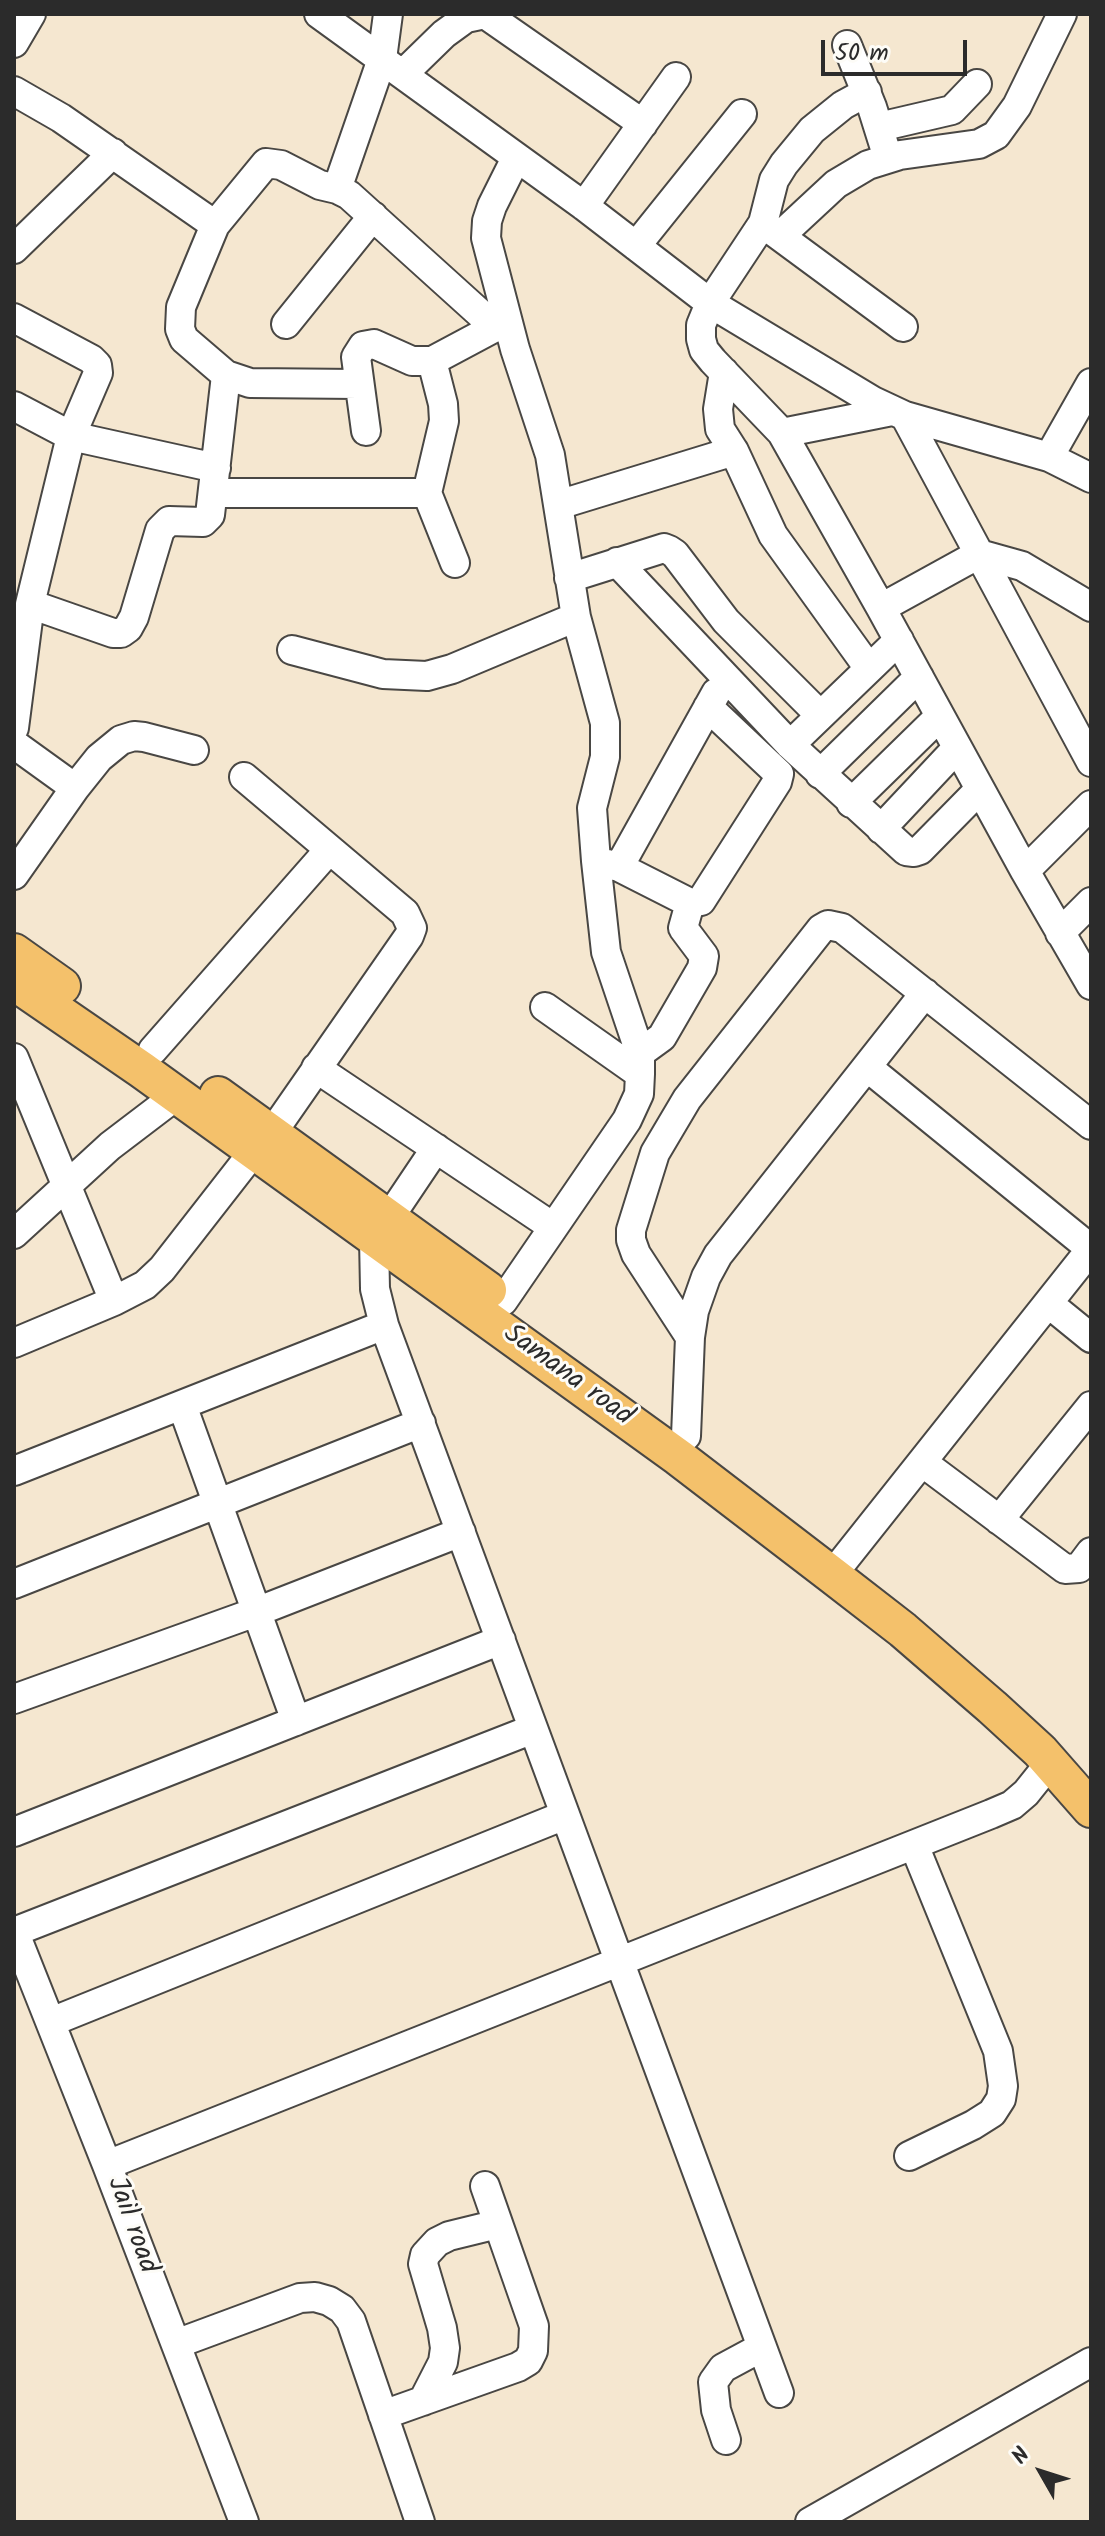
<!DOCTYPE html>
<style>
body{margin:0}
#map{position:relative;width:1105px;height:2536px;overflow:hidden;background:#f5e7d0;font-family:Kalam,sans-serif}
canvas{display:block}
.frame{position:absolute;inset:0;border:16px solid #2b2b2b;pointer-events:none}
.north{position:absolute;left:1001px;top:2432px;width:80px;height:80px;-webkit-text-stroke:6px #fdfcf7;paint-order:stroke;rotate:309deg;font-size:22px;font-weight:700;line-height:32px;text-align:center;color:#2b2b2b}
.north::after{content:'';display:block;margin:auto;width:28px;height:36px;background:#2b2b2b;clip-path:polygon(50% 0,100% 100%,50% 72%,0 100%)}
.scale{position:absolute;left:821px;top:40px;width:146px;height:36px;box-sizing:border-box;border:4px solid #2b2b2b;border-top:0;padding-left:10px;font-size:24px;line-height:28px;white-space:nowrap;color:#2b2b2b;-webkit-text-stroke:6px #fdfcf7;paint-order:stroke}
</style>
<div id="map">
<canvas width="1105" height="2536"></canvas>
<div class="frame"></div>
<div class="north">N</div>
<div class="scale">50 m</div>
</div>
<script>
const c = document.querySelector('canvas').getContext('2d');
c.lineJoin = 'round';
function shape(rows) {
  const path = new Path2D();
  for (const r of rows) {
    path.moveTo(r[0], r[1]);
    for (let i = 2; i < r.length; i += 2) path.lineTo(r[i], r[i + 1]);
  }
  return path;
}
function strokePath(path, color, width, dash) {
  c.strokeStyle = color;
  c.lineWidth = width;
  c.lineCap = dash ? 'butt' : 'round';
  c.setLineDash(dash || []);
  c.stroke(path);
}
function label(font, color, halo, rows, align = 'center') {
  c.font = font + ' Kalam,sans-serif';
  c.lineWidth = 6;
  c.setLineDash([]);
  c.textBaseline = 'middle';
  c.strokeStyle = halo;
  c.fillStyle = color;
  for (const [text, x, y, turn = 0] of rows) {
    c.save();
    c.translate(x, y);
    c.rotate((+turn || 0) * Math.PI / 180);
    c.textAlign = isNaN(turn) ? turn : align;
    if (halo) c.strokeText(text, 0, 0);
    c.fillText(text, 0, 0);
    c.restore();
  }
}
const minor = shape([
 [319,14,584,206,710,303,873,401,905,416,1049,457,1091,478],
 [14,43,31,14],
 [847,45,872,107,888,158],
 [404,73,444,34,466,18,485,14,643,124],
 [14,91,61,118,215,225],
 [867,92,843,105,812,130,784,164,774,180,763,223,710,303,701,325,701,339,704,350,713,361,782,433,881,608,1025,871,1091,985],
 [879,127,952,110,977,84],
 [337,189,382,59,388,14],
 [584,206,676,77],
 [766,226,903,327],
 [780,236,836,184,868,165,900,155,979,144,996,135,1017,106,1062,14],
 [636,246,742,114],
 [14,249,113,153],
 [14,318,91,359,97,365,98,373,71,436,30,604,14,728],
 [286,324,373,216],
 [432,361,443,404,444,421,427,493,455,563],
 [724,372,718,409,720,429,734,451,773,535,868,667],
 [358,384,250,383,226,375,184,339,180,329,181,307,215,225,266,163,281,165,320,185,337,189,349,195,495,327],
 [14,406,71,436,216,468],
 [905,416,1091,762],
 [366,431,356,357,363,346,374,344,412,361,432,361,507,321],
 [782,433,892,411],
 [1049,457,1091,383],
 [214,493,427,493],
 [558,505,734,451],
 [617,562,790,745,906,851,914,852,920,850,980,789],
 [569,578,664,548,669,550,675,554,726,621,820,715],
 [30,604,113,633,121,633,128,628,134,617,160,530,169,521,203,522,210,515,226,375],
 [881,608,979,554,1022,566,1091,607],
 [292,650,383,674,427,676,452,669,576,617],
 [14,744,75,788],
 [790,745,899,640],
 [820,774,919,677],
 [244,777,405,913,412,928,409,936,272,1133],
 [851,803,940,716],
 [881,829,957,748],
 [596,861,619,867,690,903,701,901,777,782,779,774,708,707],
 [619,867,716,693],
 [1025,871,1091,805],
 [14,875,75,788,99,758,121,740,134,736,144,737,194,750],
 [1060,933,1091,902],
 [545,1007,640,1074],
 [153,1050,329,850],
 [640,1053,662,1037,702,968,704,956,683,928,690,903],
 [14,1058,114,1301],
 [867,1067,1091,1249],
 [316,1068,553,1227],
 [389,1218,436,1148],
 [14,1234,110,1146,177,1095],
 [374,1239,375,1289,384,1325,779,2393],
 [503,1301,627,1120,639,1094,640,1074,640,1053,606,952,596,861,592,808,605,757,605,723,576,617,550,455,515,349,486,238,487,221,492,206,516,158],
 [1048,1303,1091,1338],
 [690,1337,636,1254,631,1240,631,1230,655,1153,687,1099,821,929,828,925,842,928,1091,1125],
 [14,1343,114,1301,145,1285,162,1269,254,1151],
 [182,1405,296,1721],
 [686,1436,690,1337,694,1311,706,1277,718,1255,925,993],
 [922,1462,1065,1569,1079,1568,1091,1552],
 [14,1471,384,1325],
 [999,1520,1091,1406],
 [832,1575,1091,1249],
 [14,1584,421,1423],
 [14,1699,256,1612,461,1532],
 [14,1832,501,1640],
 [14,1931,107,2165,244,2522],
 [14,1932,533,1729],
 [51,2022,565,1815],
 [909,2156,973,2125,992,2113,1001,2099,1003,2086,998,2051,914,1845],
 [107,2165,991,1814,1012,1805,1026,1793,1050,1763],
 [176,2344,300,2298,315,2297,329,2301,342,2309,351,2321,420,2522],
 [423,2401,443,2362,445,2348,442,2328,423,2264,425,2255,437,2242,449,2236,498,2224],
 [383,2415,518,2367,528,2361,533,2351,534,2326,485,2186],
 [726,2440,716,2410,713,2382,723,2368,762,2347],
 [810,2522,1091,2362]
]);
const major = shape([
 [14,952,62,986],
 [14,982,142,1070,678,1457,832,1575,903,1630,992,1707,1040,1751,1091,1809],
 [218,1095,488,1290]
]);
strokePath(minor, '#494744', 32);
strokePath(major, '#494744', 40);
strokePath(minor, '#fff', 28);
strokePath(major, '#f4c16b', 36);
label('28px', '#2b2b2b', '#fdfcf7', [
 ["Samana road",567,1377,36],
 ["Jail road",130,2226,70]
]);
</script>
